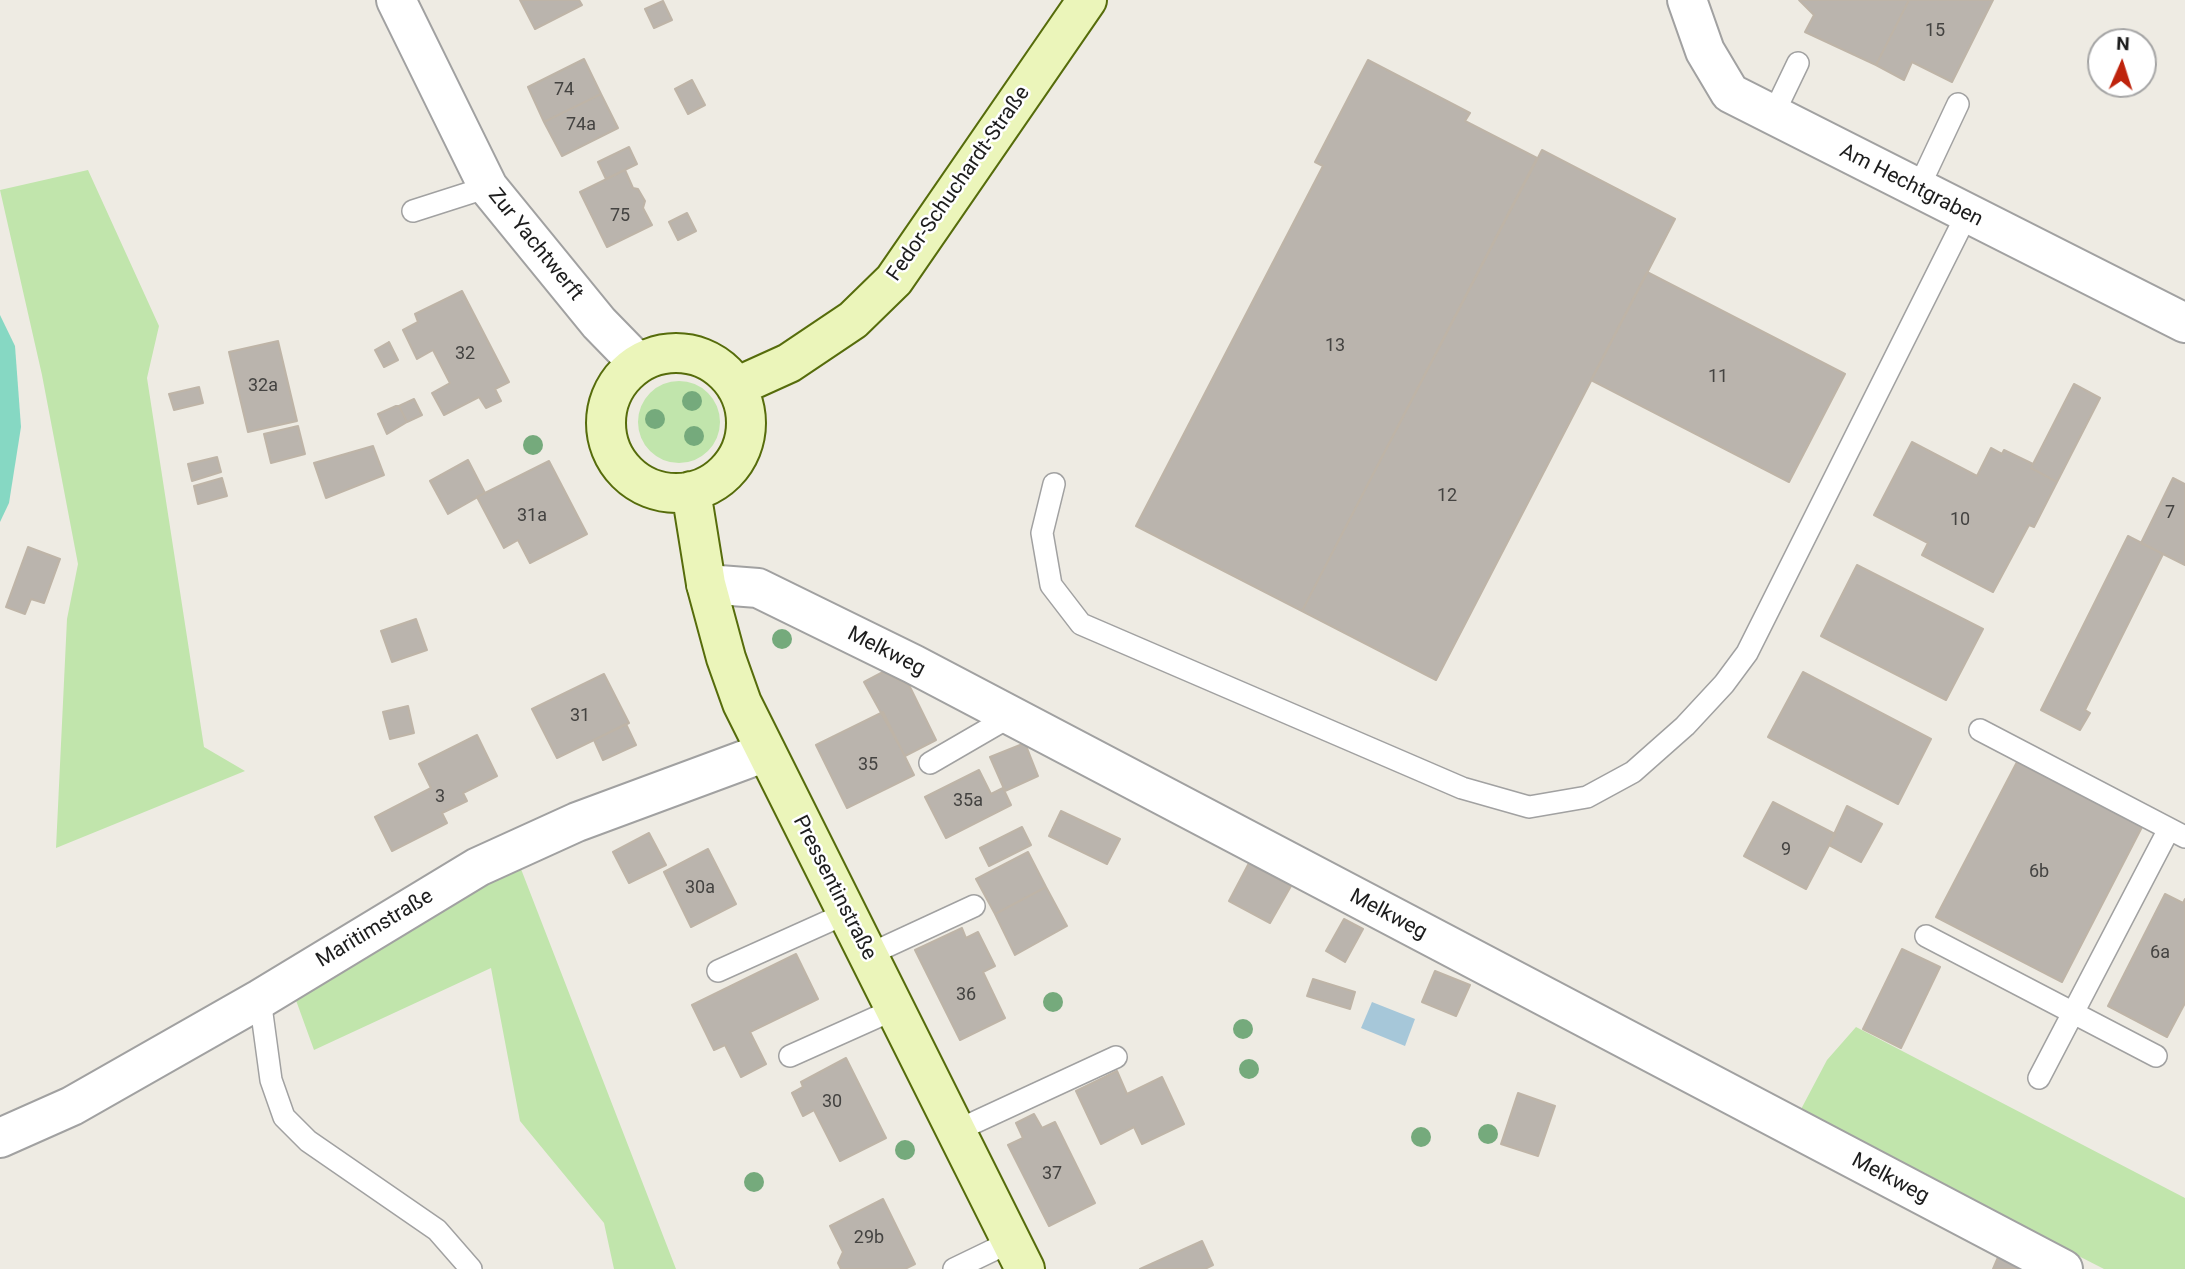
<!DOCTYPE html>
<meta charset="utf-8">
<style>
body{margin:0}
#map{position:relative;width:2185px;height:1269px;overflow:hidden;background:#eeebe3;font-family:Roboto,sans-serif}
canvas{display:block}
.north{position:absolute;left:2087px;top:28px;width:70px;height:70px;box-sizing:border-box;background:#fff;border:2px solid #a5a5a5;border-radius:50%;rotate:3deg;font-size:19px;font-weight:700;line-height:28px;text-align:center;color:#1d1d1d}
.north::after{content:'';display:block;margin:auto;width:24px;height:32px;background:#be230c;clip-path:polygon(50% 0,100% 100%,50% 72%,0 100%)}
</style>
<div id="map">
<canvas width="2185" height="1269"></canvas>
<div class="north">N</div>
</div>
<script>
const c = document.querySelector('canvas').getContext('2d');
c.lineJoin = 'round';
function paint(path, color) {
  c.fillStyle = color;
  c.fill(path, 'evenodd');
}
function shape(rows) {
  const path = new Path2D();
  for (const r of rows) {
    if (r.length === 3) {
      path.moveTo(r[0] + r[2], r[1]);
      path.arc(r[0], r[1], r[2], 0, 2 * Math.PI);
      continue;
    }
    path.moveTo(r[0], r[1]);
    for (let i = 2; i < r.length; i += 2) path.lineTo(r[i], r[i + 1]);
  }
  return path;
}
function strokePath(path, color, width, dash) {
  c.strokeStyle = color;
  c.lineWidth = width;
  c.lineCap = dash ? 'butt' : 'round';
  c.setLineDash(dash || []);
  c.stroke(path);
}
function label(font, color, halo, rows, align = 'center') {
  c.font = font + ' Roboto,sans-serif';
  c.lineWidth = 5;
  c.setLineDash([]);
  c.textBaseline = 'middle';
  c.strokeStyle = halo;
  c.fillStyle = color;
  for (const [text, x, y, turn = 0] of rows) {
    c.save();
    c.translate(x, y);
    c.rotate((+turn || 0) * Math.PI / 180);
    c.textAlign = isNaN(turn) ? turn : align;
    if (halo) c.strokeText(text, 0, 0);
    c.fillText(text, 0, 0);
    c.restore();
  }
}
paint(shape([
 [88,170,159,326,147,378,204,747,245,771,56,848,67,619,78,564,42,375,0,190],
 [679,422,41],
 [514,851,676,1269,614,1269,604,1223,520,1121,491,968,314,1050,289,981],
 [1856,1027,2185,1198,2185,1269,2104,1269,1799,1113,1827,1060]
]), '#c1e5ac');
paint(shape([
 [0,315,15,346,21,427,9,503,0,522]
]), '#86d8c3');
paint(shape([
 [1372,1002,1415,1019,1405,1046,1361,1028]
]), '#a6c7d9');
const building = shape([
 [520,0,579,0,582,5,535,29,520,0],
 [1799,0,1909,0,1876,65,1805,32,1814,15,1799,0],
 [1909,0,1993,0,1952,82,1912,62,1904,80,1876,65,1909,0],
 [663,1,672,20,654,28,645,9,663,1],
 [584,59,601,94,544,122,528,87,584,59],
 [1368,60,1470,113,1465,121,1537,158,1302,611,1136,526,1323,166,1315,162,1368,60],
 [692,80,705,105,688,114,675,89,692,80],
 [601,94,618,128,562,156,544,122,601,94],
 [629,147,637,164,606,179,598,162,629,147],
 [1542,150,1675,219,1436,680,1302,611,1542,150],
 [625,170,633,188,638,189,645,201,643,208,652,225,607,247,580,192,625,170],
 [687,213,696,231,678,240,669,222,687,213],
 [1647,272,1845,374,1789,482,1591,380,1647,272],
 [462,291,509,382,495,389,501,401,486,408,479,397,444,415,432,393,450,383,433,350,417,359,403,330,418,322,415,314,462,291],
 [278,341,297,421,248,432,229,352,278,341],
 [389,342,398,360,384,367,375,350,389,342],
 [2074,384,2100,398,2057,482,2031,468,2074,384],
 [199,387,203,403,174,410,169,394,199,387],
 [414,399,422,415,407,422,399,406,414,399],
 [396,406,399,406,407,422,387,434,378,414,396,406],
 [298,426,305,454,271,463,264,434,298,426],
 [1912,442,1977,476,1991,448,2002,454,2004,450,2033,464,2031,468,2057,482,2034,527,2029,525,1993,592,1922,555,1928,543,1874,515,1912,442],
 [373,446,384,475,326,498,314,463,373,446],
 [217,457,221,472,192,481,188,464,217,457],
 [468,460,485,493,448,514,430,481,468,460],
 [549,461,587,534,530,563,518,540,504,548,477,497,549,461],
 [222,478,227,496,198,504,194,486,222,478],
 [2173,478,2185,484,2185,565,2141,543,2173,478],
 [2128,536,2163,554,2085,710,2090,713,2080,730,2041,710,2128,536],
 [28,547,60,559,44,603,31,599,25,614,6,607,28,547],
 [1857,565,1983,629,1946,700,1821,636,1857,565],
 [416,619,427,650,392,662,381,631,416,619],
 [883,672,909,685,936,740,905,756,864,682,883,672],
 [1803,672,1931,739,1898,804,1768,737,1803,672],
 [604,674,629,723,557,758,532,709,604,674],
 [408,706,414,733,390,739,383,712,408,706],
 [883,712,914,775,847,808,816,745,883,712],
 [626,724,636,745,603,760,594,740,626,724],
 [477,735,497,776,463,793,467,801,442,813,447,823,392,851,375,817,431,788,419,764,477,735],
 [1025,743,1038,776,1005,791,990,757,1025,743],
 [2017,762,2142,827,2062,982,1936,917,2017,762],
 [979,770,991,794,1003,788,1011,805,946,838,925,797,979,770],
 [1773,802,1835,834,1806,889,1744,856,1773,802],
 [1847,806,1882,824,1861,862,1829,845,1847,806],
 [1061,811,1120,839,1107,864,1049,836,1061,811],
 [1022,827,1031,845,989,866,980,848,1022,827],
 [649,833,666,865,629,883,613,852,649,833],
 [708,849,736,904,691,927,664,872,708,849],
 [1028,852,1046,887,995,914,976,879,1028,852],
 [1249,863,1291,886,1270,923,1229,901,1249,863],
 [1046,887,1067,926,1015,955,995,914,1046,887],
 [2165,894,2183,903,2185,899,2185,1003,2167,1037,2108,1006,2165,894],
 [1344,919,1363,929,1345,962,1326,951,1344,919],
 [962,928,966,938,978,932,995,966,983,972,1005,1018,960,1040,915,950,962,928],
 [1902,949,1940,967,1901,1048,1863,1029,1902,949],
 [796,954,818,999,750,1032,766,1064,741,1077,725,1045,714,1050,692,1005,796,954],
 [1435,971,1470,985,1456,1016,1422,1002,1435,971],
 [1313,979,1355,992,1350,1009,1307,996,1313,979],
 [846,1058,886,1138,840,1161,814,1110,803,1116,792,1093,803,1087,801,1082,846,1058],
 [1117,1071,1127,1094,1162,1077,1184,1124,1142,1144,1134,1127,1101,1144,1076,1091,1117,1071],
 [1518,1093,1555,1106,1538,1156,1501,1144,1518,1093],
 [1034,1114,1042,1128,1055,1122,1095,1203,1049,1226,1008,1145,1023,1138,1016,1123,1034,1114],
 [883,1199,915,1264,905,1269,841,1269,838,1263,843,1252,830,1226,883,1199],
 [1202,1241,1213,1265,1205,1269,1140,1269,1202,1241],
 [1999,1255,2022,1269,1993,1269,1999,1255]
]);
paint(building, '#bab4ad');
strokePath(building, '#beb4a7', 2);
const lane = shape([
 [1772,117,1798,63],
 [1918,189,1958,104],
 [413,211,488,187],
 [1054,484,1042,533,1051,585,1081,624,1462,788,1529,807,1587,797,1633,772,1685,726,1724,684,1747,653,1967,214],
 [1980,730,2185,837],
 [930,763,1011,716],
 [1926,936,2156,1056],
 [868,955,974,906],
 [718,971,847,913],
 [260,999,271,1080,284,1117,308,1141,437,1230,471,1269],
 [790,1056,895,1009],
 [2039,1078,2169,829],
 [956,1131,1116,1057],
 [954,1269,1012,1241]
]);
const street = shape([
 [396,0,488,187,599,323,638,363],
 [1687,0,1705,51,1730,93,2185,323],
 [706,584,758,588,913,664,2063,1269],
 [0,1138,72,1106,260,999,478,867,577,822,766,752]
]);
const secondary = shape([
 [676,423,70],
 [736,387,789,363,853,320,894,280,1087,0],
 [691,491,706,584,726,658,742,703,1025,1269]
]);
strokePath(lane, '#a1a1a1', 24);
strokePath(street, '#a1a1a1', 42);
strokePath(secondary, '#566c0b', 42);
strokePath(lane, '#fff', 21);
strokePath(street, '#fff', 38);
strokePath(secondary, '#ebf5ba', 38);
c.fillStyle = '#75aa7c';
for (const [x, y] of [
 [692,401],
 [655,419],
 [694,436],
 [533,445],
 [782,639],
 [1053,1002],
 [1243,1029],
 [1249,1069],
 [1488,1134],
 [1421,1137],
 [905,1150],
 [754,1182]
]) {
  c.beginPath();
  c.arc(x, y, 10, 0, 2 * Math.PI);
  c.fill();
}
label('18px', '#444341', null, [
 ["15",1935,31],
 ["74",564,90],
 ["74a",581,125],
 ["75",620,216],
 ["13",1335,346],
 ["32",465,354],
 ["11",1718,377],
 ["32a",263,386],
 ["12",1447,496],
 ["7",2170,513],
 ["31a",532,516],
 ["10",1960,520],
 ["31",580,716],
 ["35",868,765],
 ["3",440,797],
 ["35a",968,801],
 ["9",1786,850],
 ["6b",2039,872],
 ["30a",700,888],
 ["6a",2160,953],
 ["36",966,995],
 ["30",832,1102],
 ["37",1052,1174],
 ["29b",869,1238]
]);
label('21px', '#1d1d1d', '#fff', [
 ["Fedor-Schuchardt-Straße",959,184,-55],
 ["Am Hechtgraben",1911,186,27],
 ["Zur Yachtwerft",535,245,51],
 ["Melkweg",886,652,27],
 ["Pressentinstraße",834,888,63],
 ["Melkweg",1388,915,28],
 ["Maritimstraße",375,929,-31],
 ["Melkweg",1890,1179,28]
]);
</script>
